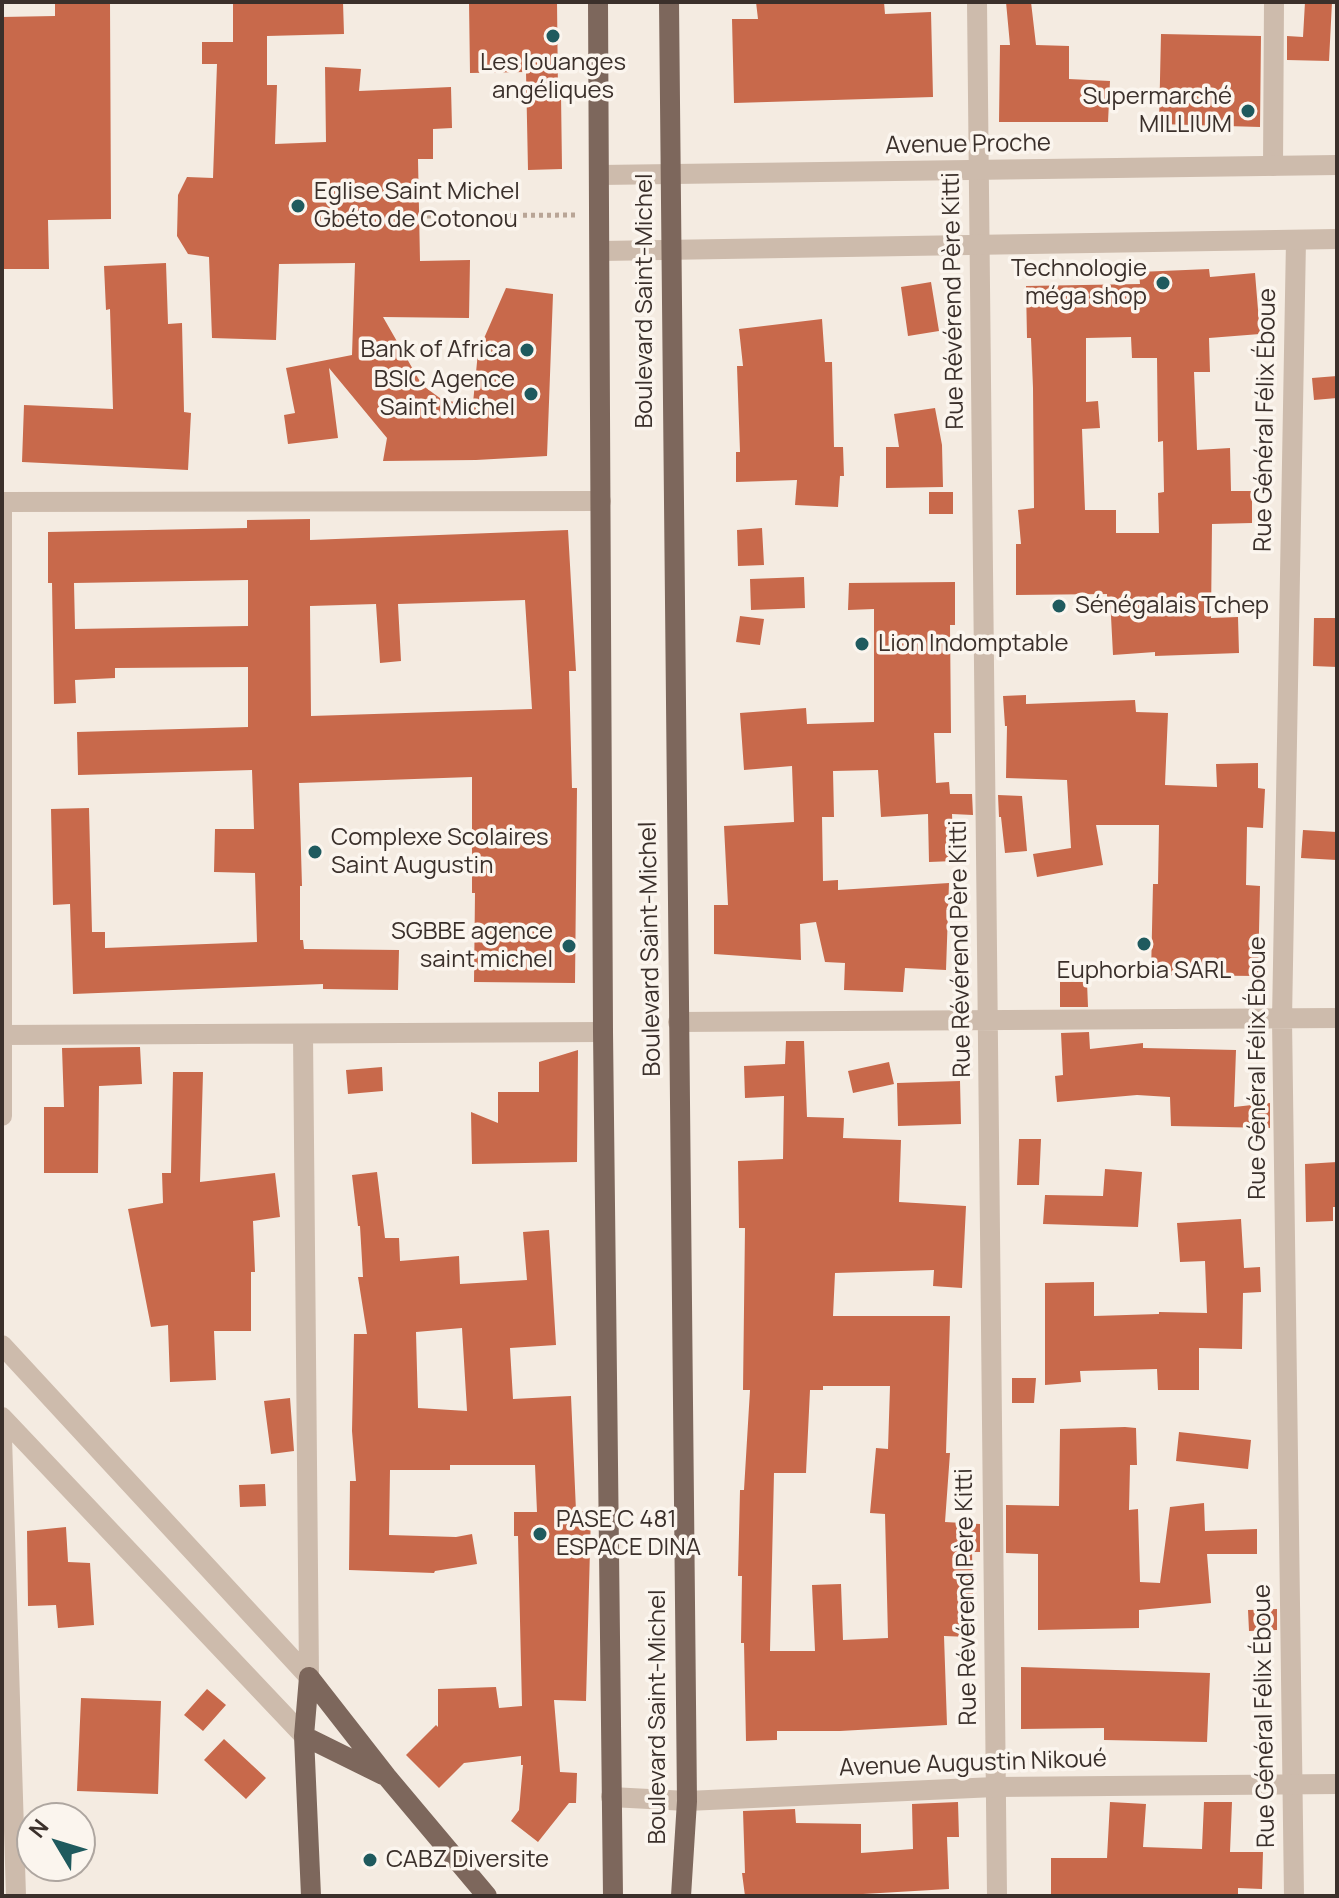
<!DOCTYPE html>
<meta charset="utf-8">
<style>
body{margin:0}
#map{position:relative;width:1339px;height:1898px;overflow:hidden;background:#f4ebe1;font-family:Manrope,sans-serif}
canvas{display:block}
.frame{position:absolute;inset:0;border:4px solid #3b302b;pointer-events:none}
.north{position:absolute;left:16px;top:1802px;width:80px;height:80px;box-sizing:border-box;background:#fbf5ee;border:2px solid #aea6a0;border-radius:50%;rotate:308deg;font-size:22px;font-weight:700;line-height:32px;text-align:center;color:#3b302b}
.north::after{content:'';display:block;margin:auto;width:28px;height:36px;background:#1f5a5e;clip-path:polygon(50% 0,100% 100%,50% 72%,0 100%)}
</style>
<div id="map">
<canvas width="1339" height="1898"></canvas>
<div class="frame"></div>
<div class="north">N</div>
</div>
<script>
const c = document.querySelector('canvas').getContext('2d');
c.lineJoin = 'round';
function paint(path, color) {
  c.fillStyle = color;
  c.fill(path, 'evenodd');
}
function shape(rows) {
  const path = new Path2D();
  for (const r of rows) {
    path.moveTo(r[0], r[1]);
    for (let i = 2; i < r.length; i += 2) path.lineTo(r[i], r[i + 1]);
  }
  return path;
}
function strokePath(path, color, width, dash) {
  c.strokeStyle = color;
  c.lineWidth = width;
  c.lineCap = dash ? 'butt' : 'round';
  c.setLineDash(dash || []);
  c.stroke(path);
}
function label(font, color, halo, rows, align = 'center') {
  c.font = font + ' Manrope,sans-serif';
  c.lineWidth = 7;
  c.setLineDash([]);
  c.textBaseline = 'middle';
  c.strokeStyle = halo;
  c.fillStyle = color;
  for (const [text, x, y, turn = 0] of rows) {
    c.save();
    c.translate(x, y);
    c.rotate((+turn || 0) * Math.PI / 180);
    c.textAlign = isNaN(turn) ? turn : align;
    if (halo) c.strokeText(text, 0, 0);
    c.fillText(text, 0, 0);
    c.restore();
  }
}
paint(shape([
 [55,2,110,2,111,219,48,220,49,269,2,269,2,17,55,16],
 [233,2,343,2,344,34,267,36,267,85,277,85,275,144,326,142,325,67,361,69,359,91,451,87,452,128,433,129,433,159,418,159,420,261,470,260,469,318,383,317,422,385,444,401,473,403,478,352,506,288,553,294,547,456,476,460,383,461,387,438,329,368,338,438,288,444,284,415,295,413,286,368,352,355,355,263,279,264,276,340,212,338,209,257,188,254,177,236,178,195,187,177,213,178,217,64,202,64,202,42,233,42],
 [469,2,557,2,558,94,561,94,562,169,528,170,526,72,470,73],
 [756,2,884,2,885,14,931,12,933,97,734,103,732,19,758,19],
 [1006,2,1031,2,1036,45,1069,46,1069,79,1110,81,1108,122,999,122,1000,45,1010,45],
 [1305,2,1332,2,1329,61,1287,60,1287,36,1303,37],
 [1161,34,1261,36,1260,127,1159,124],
 [166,263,168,324,182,323,184,412,191,413,188,470,22,462,24,405,113,409,110,309,106,310,104,266],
 [1209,269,1210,277,1255,273,1260,334,1209,338,1210,372,1194,372,1197,450,1230,448,1231,491,1252,491,1252,523,1212,524,1211,618,1238,617,1239,653,1155,656,1155,652,1113,655,1110,597,1107,597,1107,594,1016,595,1016,544,1021,544,1018,510,1034,508,1033,388,1031,338,1027,338,1026,286,1140,284,1139,272],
 [1131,337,1132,358,1157,358,1158,442,1163,441,1164,492,1158,493,1159,533,1116,533,1116,510,1085,510,1082,429,1100,428,1098,401,1086,402,1086,338],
 [931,282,939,331,908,336,901,287],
 [822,319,825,362,832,362,834,447,843,447,844,476,840,476,838,507,795,505,797,480,736,482,736,452,740,452,737,366,743,366,739,329],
 [1337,376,1337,398,1314,400,1312,378],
 [935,408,942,445,943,487,886,488,886,447,899,447,894,414],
 [929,492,953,492,953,514,929,514],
 [310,519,310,540,568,530,576,671,569,671,572,788,577,788,575,983,474,982,475,893,472,893,472,777,299,783,302,886,300,886,300,940,303,940,304,949,399,950,398,990,323,989,323,984,73,994,70,904,53,905,51,809,89,808,92,932,105,932,105,948,257,942,255,873,214,872,215,829,254,829,252,770,78,775,77,732,248,727,248,667,115,668,115,678,75,680,76,703,54,704,52,583,48,583,48,532,247,528,247,520],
 [248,580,248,626,75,629,74,583],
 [525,600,532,709,311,716,310,606,376,604,380,663,401,661,398,604],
 [762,528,764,565,738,566,737,530],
 [804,577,805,608,751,610,750,579],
 [955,582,955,625,950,625,951,733,934,733,936,783,949,782,950,794,972,794,973,815,952,814,954,861,929,862,928,814,881,817,878,770,833,771,834,817,822,817,823,881,838,880,838,890,949,883,946,970,905,968,903,992,844,990,845,963,825,962,816,922,800,924,801,960,714,954,714,905,728,905,724,826,794,822,792,766,744,770,740,713,806,708,807,724,874,722,874,609,848,610,849,583],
 [740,616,764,619,760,645,736,642],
 [1314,618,1337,618,1337,667,1313,666],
 [1026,695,1026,704,1135,700,1136,712,1168,713,1165,785,1217,787,1216,764,1258,763,1258,788,1265,789,1263,828,1247,827,1246,885,1260,886,1258,976,1151,975,1153,884,1158,884,1159,825,1096,825,1103,865,1037,877,1033,854,1071,848,1067,780,1006,778,1007,726,1005,726,1003,696],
 [998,795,1022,796,1027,851,1005,853,1001,817,999,817],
 [1303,830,1337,832,1337,860,1301,858],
 [1060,982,1087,982,1088,1007,1060,1007],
 [1089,1032,1090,1049,1143,1043,1143,1048,1236,1050,1234,1107,1270,1103,1270,1128,1171,1126,1170,1097,1137,1095,1057,1102,1055,1076,1063,1075,1061,1033],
 [786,1041,804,1041,807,1117,844,1118,843,1138,901,1140,899,1202,966,1206,962,1288,933,1286,934,1270,835,1273,833,1316,950,1316,946,1453,950,1453,945,1522,980,1524,980,1552,972,1552,973,1595,970,1595,969,1637,944,1636,947,1725,840,1731,777,1731,777,1740,746,1741,744,1643,741,1643,742,1576,738,1576,740,1490,744,1490,750,1390,743,1390,745,1228,739,1228,738,1161,783,1159,784,1096,745,1098,744,1066,785,1064],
 [823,1386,890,1386,888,1449,876,1448,870,1513,885,1514,888,1638,843,1640,841,1584,812,1585,815,1651,770,1651,774,1473,806,1473,810,1390,823,1390],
 [140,1047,142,1084,99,1086,98,1173,44,1173,44,1107,64,1107,62,1048],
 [578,1050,577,1162,472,1164,471,1112,498,1123,498,1092,539,1092,539,1062],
 [889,1062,894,1084,853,1093,848,1071],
 [382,1067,383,1091,348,1094,346,1070],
 [173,1072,203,1072,200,1182,275,1173,280,1217,253,1221,255,1272,251,1272,251,1331,214,1331,216,1380,170,1382,168,1325,151,1327,128,1209,163,1203,162,1173,171,1173],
 [960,1081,961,1124,898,1126,897,1083],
 [1019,1139,1041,1139,1039,1185,1017,1185],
 [1337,1162,1337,1207,1333,1207,1333,1221,1306,1222,1305,1164],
 [1105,1169,1142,1172,1138,1227,1043,1224,1045,1195,1103,1196],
 [377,1172,385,1238,399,1238,400,1261,459,1256,460,1284,527,1280,523,1232,549,1230,556,1345,510,1348,513,1399,571,1396,576,1511,591,1511,586,1701,554,1700,560,1772,577,1773,576,1803,569,1803,538,1842,511,1821,519,1810,523,1765,521,1765,521,1756,464,1763,439,1788,406,1755,436,1725,438,1727,438,1689,496,1687,499,1708,522,1706,518,1536,514,1536,514,1512,537,1512,535,1465,450,1465,450,1470,390,1470,389,1535,456,1537,472,1534,477,1564,435,1571,434,1573,349,1570,350,1481,356,1481,352,1431,354,1334,367,1334,358,1277,363,1277,360,1226,358,1226,352,1175],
 [462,1328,467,1411,418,1408,416,1332],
 [1241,1219,1244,1268,1260,1267,1261,1292,1243,1293,1242,1349,1199,1348,1199,1390,1158,1390,1157,1369,1080,1371,1081,1382,1045,1385,1045,1283,1094,1282,1094,1316,1159,1314,1159,1312,1207,1313,1205,1261,1180,1262,1177,1223],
 [1012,1378,1036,1378,1034,1403,1012,1403],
 [290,1398,294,1451,271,1454,264,1401],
 [1125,1427,1136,1428,1137,1465,1130,1465,1129,1510,1138,1509,1140,1582,1160,1583,1170,1507,1204,1503,1205,1531,1257,1529,1257,1554,1207,1554,1211,1603,1139,1610,1139,1628,1038,1630,1038,1554,1006,1553,1006,1505,1059,1506,1060,1429],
 [1179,1432,1251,1440,1248,1469,1176,1461],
 [265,1484,266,1506,240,1507,239,1485],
 [66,1527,68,1562,90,1563,94,1625,58,1628,56,1605,28,1606,27,1531],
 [1277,1609,1277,1630,1249,1631,1248,1610],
 [1021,1667,1210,1673,1207,1742,1104,1740,1104,1728,1021,1729],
 [207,1689,226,1705,203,1731,184,1715],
 [81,1698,161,1701,158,1794,77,1791],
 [224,1739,266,1778,246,1799,204,1760],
 [958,1802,959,1837,947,1837,949,1889,863,1894,863,1896,745,1896,742,1873,745,1873,743,1811,795,1809,796,1823,861,1824,861,1853,913,1849,912,1804],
 [1110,1802,1146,1804,1143,1847,1202,1849,1204,1802,1232,1802,1230,1852,1263,1852,1262,1889,1238,1888,1238,1896,1051,1896,1051,1858,1107,1858]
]), '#c8694b');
strokePath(shape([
 [419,216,575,215]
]), '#b9a596', 5, [4, 4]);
strokePath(shape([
 [977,2,997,1896],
 [1273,166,1274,2],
 [2,502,601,501],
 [678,1022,1337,1018],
 [303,1034,309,1677],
 [2,1035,603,1032],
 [2,1116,2,502],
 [2,1345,309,1677],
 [2,1417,304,1736],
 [2,1437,16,1896],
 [1294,1896,1282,1019,1296,240]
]), '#cdbbac', 20);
strokePath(shape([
 [600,175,1337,165],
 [601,251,1337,239],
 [611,1797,687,1801,995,1787,1337,1784]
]), '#cdbbac', 20);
strokePath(shape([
 [598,2,603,1032,613,1896],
 [669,2,687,1801,681,1896],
 [309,1677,387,1777,487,1896],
 [309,1677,304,1736,311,1896],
 [304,1736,383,1775]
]), '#7d675c', 20);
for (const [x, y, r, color] of [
 [553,36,8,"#1f5a5e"],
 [1248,111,8,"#1f5a5e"],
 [298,206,8,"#1f5a5e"],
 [1163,283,8,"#1f5a5e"],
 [527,350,8,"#1f5a5e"],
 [531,394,8,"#1f5a5e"],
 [1059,606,8,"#1f5a5e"],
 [862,644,8,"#1f5a5e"],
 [315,852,8,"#1f5a5e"],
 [1144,944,8,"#1f5a5e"],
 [569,946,8,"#1f5a5e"],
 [540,1534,8,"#1f5a5e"],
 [370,1860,8,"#1f5a5e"]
]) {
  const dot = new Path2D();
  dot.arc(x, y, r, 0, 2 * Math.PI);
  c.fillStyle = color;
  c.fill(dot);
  strokePath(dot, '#fbf5ee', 3);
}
label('24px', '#3b302b', '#fbf5ee', [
 ["Les louanges",553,63,"center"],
 ["angéliques",553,91,"center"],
 ["Supermarché",1232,97,"right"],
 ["MILLIUM",1232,125,"right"],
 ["Eglise Saint Michel",314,192],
 ["Gbéto de Cotonou",314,220],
 ["Technologie",1147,269,"right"],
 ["méga shop",1147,297,"right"],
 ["Bank of Africa",511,350,"right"],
 ["BSIC Agence",515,380,"right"],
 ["Saint Michel",515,408,"right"],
 ["Sénégalais Tchep",1075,606],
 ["Lion Indomptable",878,644],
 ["Complexe Scolaires",331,838],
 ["Saint Augustin",331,866],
 ["SGBBE agence",553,932,"right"],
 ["saint michel",553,960,"right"],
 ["Euphorbia SARL",1144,971,"center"],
 ["PASE C 481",556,1520],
 ["ESPACE DINA",556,1548],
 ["CABZ Diversite",386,1860]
], 'left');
label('24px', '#3b302b', '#fbf5ee', [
 ["Avenue Proche",968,145,-1],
 ["Boulevard Saint-Michel",645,301,-90],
 ["Rue Révérend Père Kitti",954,301,-91],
 ["Rue Général Félix Éboue",1266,420,-89],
 ["Boulevard Saint-Michel",651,949,-91],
 ["Rue Révérend Père Kitti",961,949,-91],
 ["Rue Général Félix Éboue",1258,1068,-90],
 ["Rue Révérend Père Kitti",967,1597,-91],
 ["Rue Général Félix Éboue",1265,1716,-91],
 ["Boulevard Saint-Michel",658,1717,-90],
 ["Avenue Augustin Nikoué",973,1764,-2]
]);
</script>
